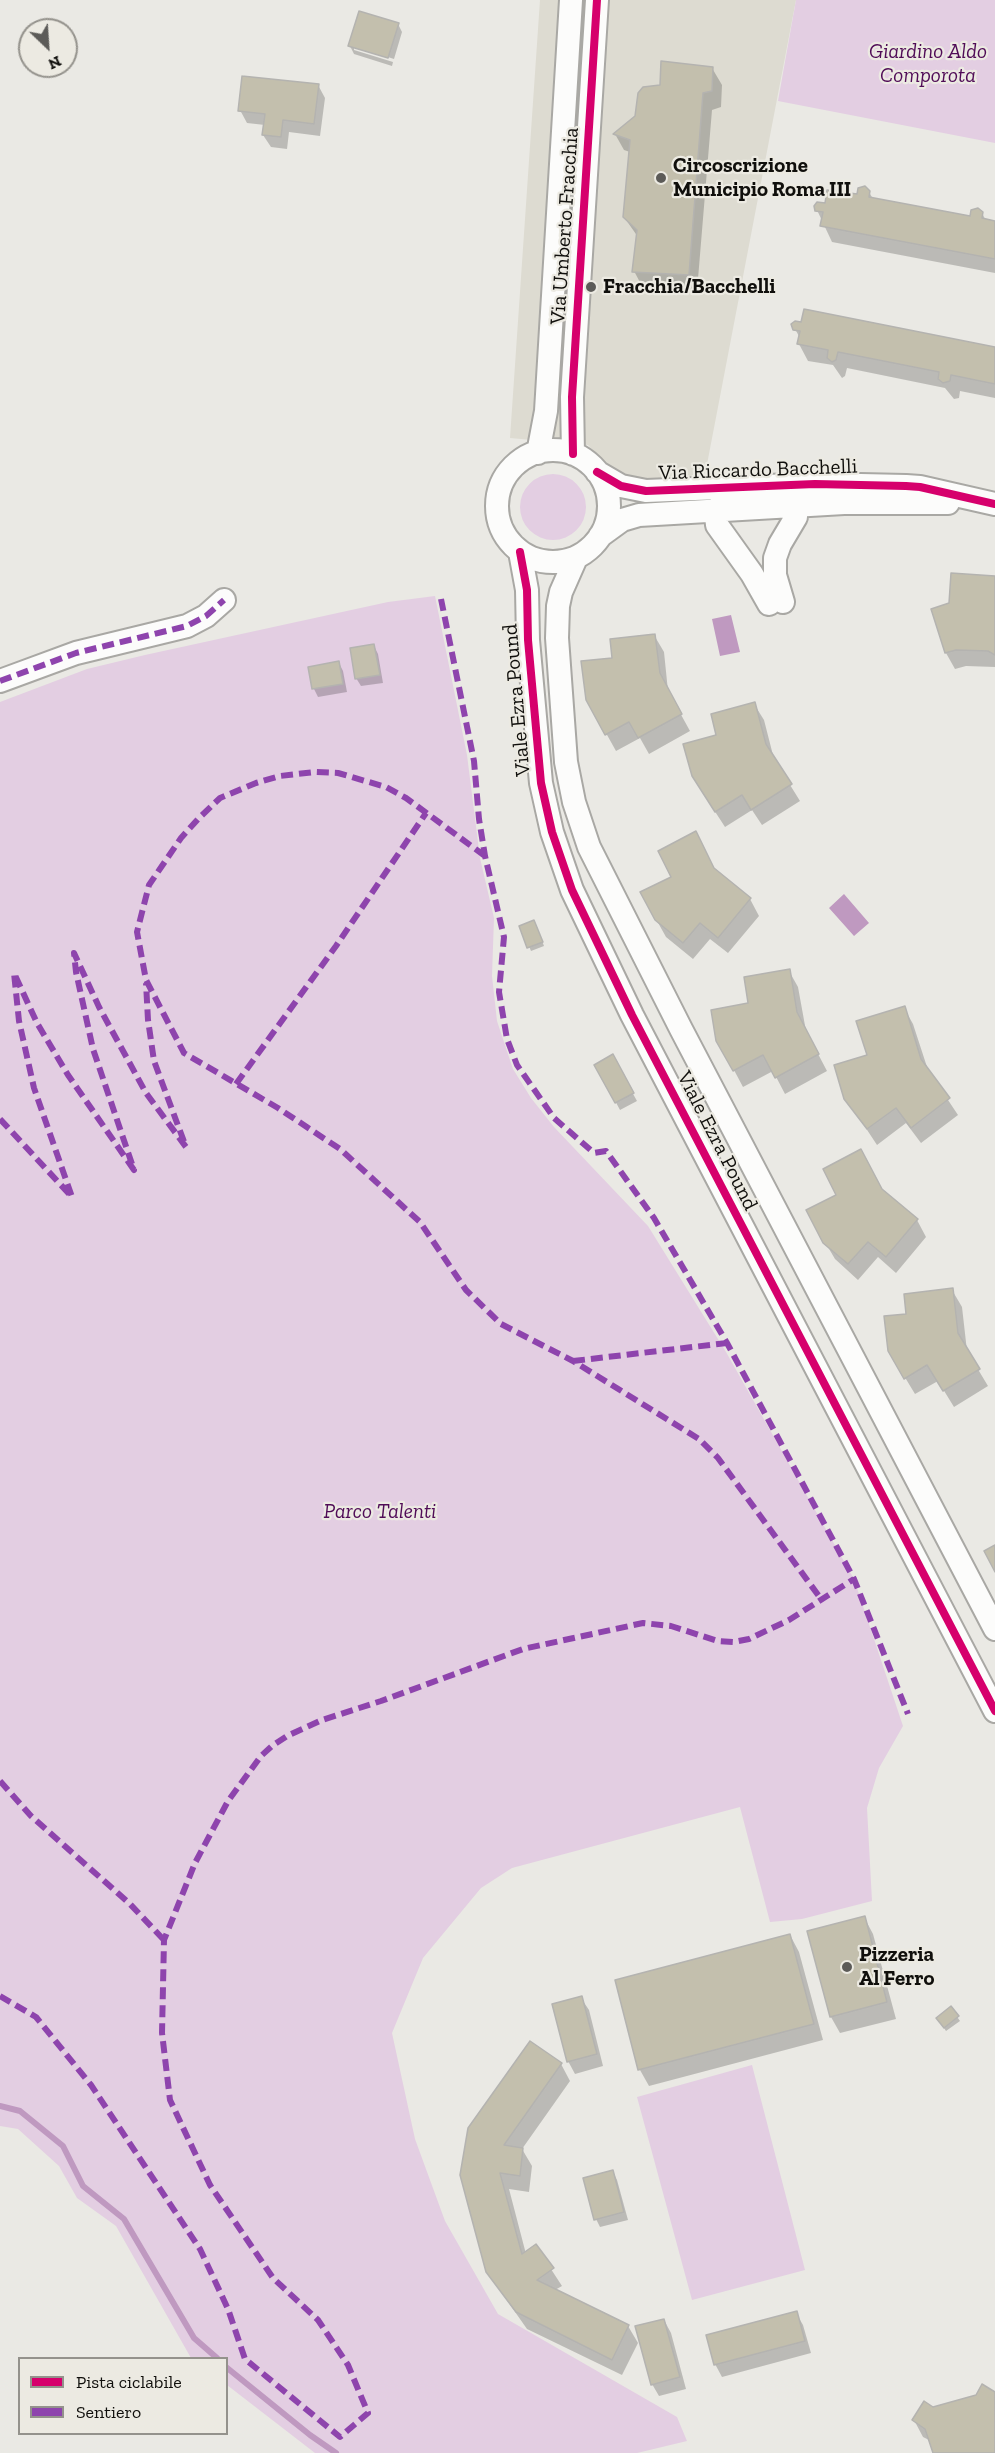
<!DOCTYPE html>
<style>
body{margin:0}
#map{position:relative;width:995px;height:2453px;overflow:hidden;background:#eae9e4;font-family:"Zilla Slab",serif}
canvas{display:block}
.legend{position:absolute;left:18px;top:2357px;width:210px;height:78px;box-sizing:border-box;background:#eceae2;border:2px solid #94928c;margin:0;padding:8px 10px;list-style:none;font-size:18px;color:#100f0c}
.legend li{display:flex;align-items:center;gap:12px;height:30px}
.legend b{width:30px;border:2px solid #94928c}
.north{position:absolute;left:18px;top:18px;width:60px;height:60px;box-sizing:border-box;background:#eceae2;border:2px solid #94928c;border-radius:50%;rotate:155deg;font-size:16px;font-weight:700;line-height:24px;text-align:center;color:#100f0c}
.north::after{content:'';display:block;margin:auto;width:21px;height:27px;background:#5c5b58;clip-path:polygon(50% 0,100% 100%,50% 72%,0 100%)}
</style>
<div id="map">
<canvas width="995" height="2453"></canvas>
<ul class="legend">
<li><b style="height:8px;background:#d6006c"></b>Pista ciclabile</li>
<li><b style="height:8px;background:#8e44ad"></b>Sentiero</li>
</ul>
<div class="north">N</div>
</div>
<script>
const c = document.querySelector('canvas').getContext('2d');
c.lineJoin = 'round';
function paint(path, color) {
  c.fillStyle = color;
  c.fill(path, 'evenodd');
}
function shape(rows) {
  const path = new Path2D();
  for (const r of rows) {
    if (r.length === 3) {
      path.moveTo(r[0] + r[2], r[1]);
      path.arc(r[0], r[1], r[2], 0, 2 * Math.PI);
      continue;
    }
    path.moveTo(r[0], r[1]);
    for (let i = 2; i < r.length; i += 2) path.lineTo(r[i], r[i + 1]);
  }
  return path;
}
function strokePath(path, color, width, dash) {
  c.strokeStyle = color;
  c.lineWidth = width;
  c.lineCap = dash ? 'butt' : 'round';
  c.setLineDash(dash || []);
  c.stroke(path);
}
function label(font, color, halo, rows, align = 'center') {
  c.font = font + ' "Zilla Slab",serif';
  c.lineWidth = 4.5;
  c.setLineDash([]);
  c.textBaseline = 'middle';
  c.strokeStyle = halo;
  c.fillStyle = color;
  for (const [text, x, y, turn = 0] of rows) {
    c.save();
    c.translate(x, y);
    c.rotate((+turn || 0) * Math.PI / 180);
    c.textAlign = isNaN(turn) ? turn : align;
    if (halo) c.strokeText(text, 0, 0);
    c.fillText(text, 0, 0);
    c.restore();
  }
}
paint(shape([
 [540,0,796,0,704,480,665,483,618,477,588,445,510,438]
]), '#dddbd1');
paint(shape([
 [796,0,995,0,995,143,778,101],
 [553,507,33],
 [435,596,467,755,480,858,494,918,492,976,497,1021,513,1069,531,1098,554,1127,648,1226,726,1352,854,1579,903,1726,879,1768,867,1808,872,1901,802,1919,770,1922,740,1807,512,1868,481,1888,423,1958,392,2033,415,2139,445,2221,498,2314,677,2417,687,2441,637,2453,315,2453,227,2385,226,2358,191,2358,116,2226,77,2198,59,2166,18,2129,0,2126,0,702,87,669,145,655,388,602],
 [752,2065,805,2270,692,2300,637,2097]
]), '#e3cee2');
paint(shape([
 [731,615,740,652,720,656,712,619],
 [844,894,869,923,854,936,829,908]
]), '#bf99c0');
paint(shape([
 [398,24,402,32,394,59,354,46,354,50,393,62,392,66,354,54,350,46],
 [712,68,722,85,721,107,712,110,697,291,643,288,634,271,638,237,624,217,630,152,624,150,615,134,636,116,662,86],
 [318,85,325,98,320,136,289,132,287,149,271,147,263,135,265,125,247,123,240,110],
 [869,192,873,199,972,218,982,213,986,221,995,222,995,273,832,242,817,210,826,205],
 [795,329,995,348,995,398,960,391,959,398,954,399,945,388,847,368,845,376,842,378,833,365,808,361,799,344,800,338],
 [995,578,995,667,966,666,955,669,946,653,950,604],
 [654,635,664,652,668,691,690,731,649,754,640,738,616,751,587,699,613,659],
 [374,646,378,654,383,683,361,686,356,678],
 [339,663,343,671,347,692,318,697,314,689,310,668],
 [754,704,764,720,774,759,800,801,762,825,752,810,725,827,703,793,718,736],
 [715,871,750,899,759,916,728,953,710,939,693,959,666,937,656,919],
 [536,925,544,946,531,951,521,927],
 [789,971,798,987,806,1031,827,1071,785,1094,773,1071,743,1087,718,1040,750,1004],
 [904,1008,913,1024,928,1070,958,1115,921,1143,906,1123,877,1145,846,1098,869,1056],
 [612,1056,637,1101,620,1110,596,1065],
 [883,1191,917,1220,926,1237,896,1273,878,1257,858,1280,835,1259,825,1242],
 [952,1290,962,1307,967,1351,988,1386,954,1407,938,1381,915,1394,889,1351,908,1315],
 [864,1917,873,1934,896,2019,840,2033,831,2017,809,1932],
 [790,1935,799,1952,823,2040,649,2086,640,2070,617,1981],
 [581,1998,589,2010,603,2066,575,2074,568,2061],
 [951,2008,960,2021,946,2031,940,2022],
 [561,2064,570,2081,522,2149,532,2166,529,2192,509,2189,526,2254,536,2246,562,2286,555,2290,628,2326,638,2343,622,2375,527,2329,487,2272,461,2174],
 [613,2172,617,2180,628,2220,600,2227,596,2219],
 [796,2313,803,2325,811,2353,722,2377,715,2364],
 [664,2320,671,2333,686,2389,659,2396,652,2384],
 [995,2394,995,2453,934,2453,931,2441,923,2437,914,2420,933,2408]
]), '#0003');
strokePath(shape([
 [0,2106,20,2111,63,2146,83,2186,124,2219,194,2338,217,2358],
 [226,2367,310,2435,336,2453]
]), '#bf99c0', 6);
const building = shape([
 [359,11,399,23,388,58,348,46,359,11],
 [661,61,713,67,712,91,703,93,689,275,632,272,637,230,623,217,630,140,613,134,635,116,638,93,643,87,660,85,661,61],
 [242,76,319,84,314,124,283,120,281,137,262,135,265,114,238,111,242,76],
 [865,186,870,191,869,197,970,216,971,210,978,208,983,212,982,218,995,221,995,259,820,226,823,212,815,211,814,206,817,202,825,203,827,190,857,194,858,188,865,186],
 [804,309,995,347,995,384,951,375,950,381,943,383,938,379,939,372,838,352,836,360,832,362,827,358,828,350,797,344,800,331,793,330,791,324,795,321,801,322,804,309],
 [951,573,995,576,995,655,988,651,956,650,945,653,931,609,949,603,951,573],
 [655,634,660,673,682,714,638,738,629,722,605,735,586,700,581,661,612,658,610,639,655,634],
 [374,644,380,675,355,679,350,648,374,644],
 [339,661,343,684,312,689,308,667,339,661],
 [755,702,766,744,792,784,751,810,742,795,715,812,692,776,683,744,716,735,711,714,755,702],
 [696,831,714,868,751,898,718,938,700,923,683,943,655,920,640,892,671,877,658,851,696,831],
 [534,920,543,942,527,948,519,926,534,920],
 [790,969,797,1012,819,1054,775,1078,763,1055,733,1071,716,1041,711,1010,748,1003,744,977,790,969],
 [905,1006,921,1059,950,1098,911,1128,896,1108,867,1129,844,1099,834,1065,867,1055,856,1021,905,1006],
 [613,1054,634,1093,615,1103,594,1065,613,1054],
 [861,1149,882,1189,918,1219,886,1257,868,1242,848,1264,823,1243,806,1210,836,1195,823,1169,861,1149],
 [953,1288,958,1333,980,1369,943,1391,927,1365,904,1379,888,1351,884,1316,906,1314,904,1294,953,1288],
 [995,1545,995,1572,984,1551,995,1545],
 [865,1916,887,2002,830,2017,807,1931,865,1916],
 [790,1934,814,2024,638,2070,615,1980,790,1934],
 [582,1996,597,2054,567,2062,552,2004,582,1996],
 [951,2006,959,2016,944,2028,936,2018,951,2006],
 [530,2041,562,2063,504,2145,523,2148,520,2176,500,2173,522,2254,536,2244,554,2268,537,2280,629,2325,612,2360,516,2312,486,2272,460,2175,468,2128,530,2041],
 [613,2170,624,2212,594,2220,583,2178,613,2170],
 [797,2311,805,2341,714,2365,706,2335,797,2311],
 [664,2319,680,2377,651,2385,635,2326,664,2319],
 [982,2384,995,2392,995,2453,933,2453,925,2429,912,2420,924,2401,933,2407,976,2395,982,2384]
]);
paint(building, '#c3bfad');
strokePath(building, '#b4b3b0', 1.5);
const minor = shape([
 [553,506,56],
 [538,453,546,411,571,0],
 [573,454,572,397,597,0],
 [597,472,621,486,646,491,815,484,906,486,920,487,995,504],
 [724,497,716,515,717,525,752,574,769,604],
 [600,536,622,520,639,515,844,503,948,503],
 [520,552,527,590,528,640,541,783,552,832,572,890,632,1015,995,1711],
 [576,558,561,592,558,606,557,638,566,762,574,802,589,847,681,1029,995,1629],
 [783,602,775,575,775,558,780,544,796,517,796,512,785,493],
 [0,681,76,653,187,626,206,616,224,600]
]);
strokePath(minor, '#a9a8a4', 26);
strokePath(minor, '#fcfcfb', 22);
strokePath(shape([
 [441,599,474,761,479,819,485,856,504,937,499,992,507,1039,517,1065,554,1118,594,1153,606,1151,654,1218,727,1343,854,1579,908,1714],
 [0,681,76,653,187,626,206,616,224,600],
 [485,856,406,798,386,787,338,773,315,772,280,776,256,783,220,798,198,819,181,838,149,885,137,932,146,980,184,1053,278,1108,340,1149,420,1222,466,1290,501,1324,573,1361,699,1439,718,1458,821,1599],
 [236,1084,336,946,426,813],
 [0,1119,72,1197,34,1088,19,1021,14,973,37,1023,68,1075,134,1170,93,1049,76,972,74,953,99,1007,146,1093,186,1147,154,1061,148,1020,146,983],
 [573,1361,727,1343],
 [0,1781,31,1816,130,1904,164,1940],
 [0,1996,36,2017,91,2085,200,2249,228,2309,245,2359,340,2437,368,2413,348,2365,318,2320,273,2278,210,2185,170,2100,162,2033,164,1940,195,1863,228,1801,261,1756,272,1746,287,1736,322,1720,381,1701,523,1649,643,1623,671,1626,718,1641,734,1642,749,1639,789,1620,854,1579]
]), '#8e44ad', 6, [12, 6]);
strokePath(shape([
 [573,454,572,397,597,0],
 [597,472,621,486,646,491,815,484,906,486,920,487,995,504],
 [520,552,527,590,528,640,541,783,552,832,572,890,632,1015,995,1711]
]), '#d6006c', 8);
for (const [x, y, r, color] of [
 [661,178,6,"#5c5b58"],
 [591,287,6,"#5c5b58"],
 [847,1967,6,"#5c5b58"]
]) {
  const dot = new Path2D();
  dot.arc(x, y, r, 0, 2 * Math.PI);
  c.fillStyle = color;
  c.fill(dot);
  strokePath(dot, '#eceae2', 2);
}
label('italic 21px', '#500c57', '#eceae2', [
 ["Giardino Aldo",928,52],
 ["Comporota",928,76],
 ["Parco Talenti",380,1512]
]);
label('bold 21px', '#100f0c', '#eceae2', [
 ["Circoscrizione",673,166],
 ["Municipio Roma III",673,190],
 ["Fracchia/Bacchelli",603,287],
 ["Pizzeria",859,1955],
 ["Al Ferro",859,1979]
], 'left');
label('21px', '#100f0c', '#eceae2', [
 ["Via Umberto Fracchia",565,226,-86],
 ["Via Riccardo Bacchelli",758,470,-2],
 ["Viale Ezra Pound",517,700,-95],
 ["Viale Ezra Pound",717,1141,63]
]);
</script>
